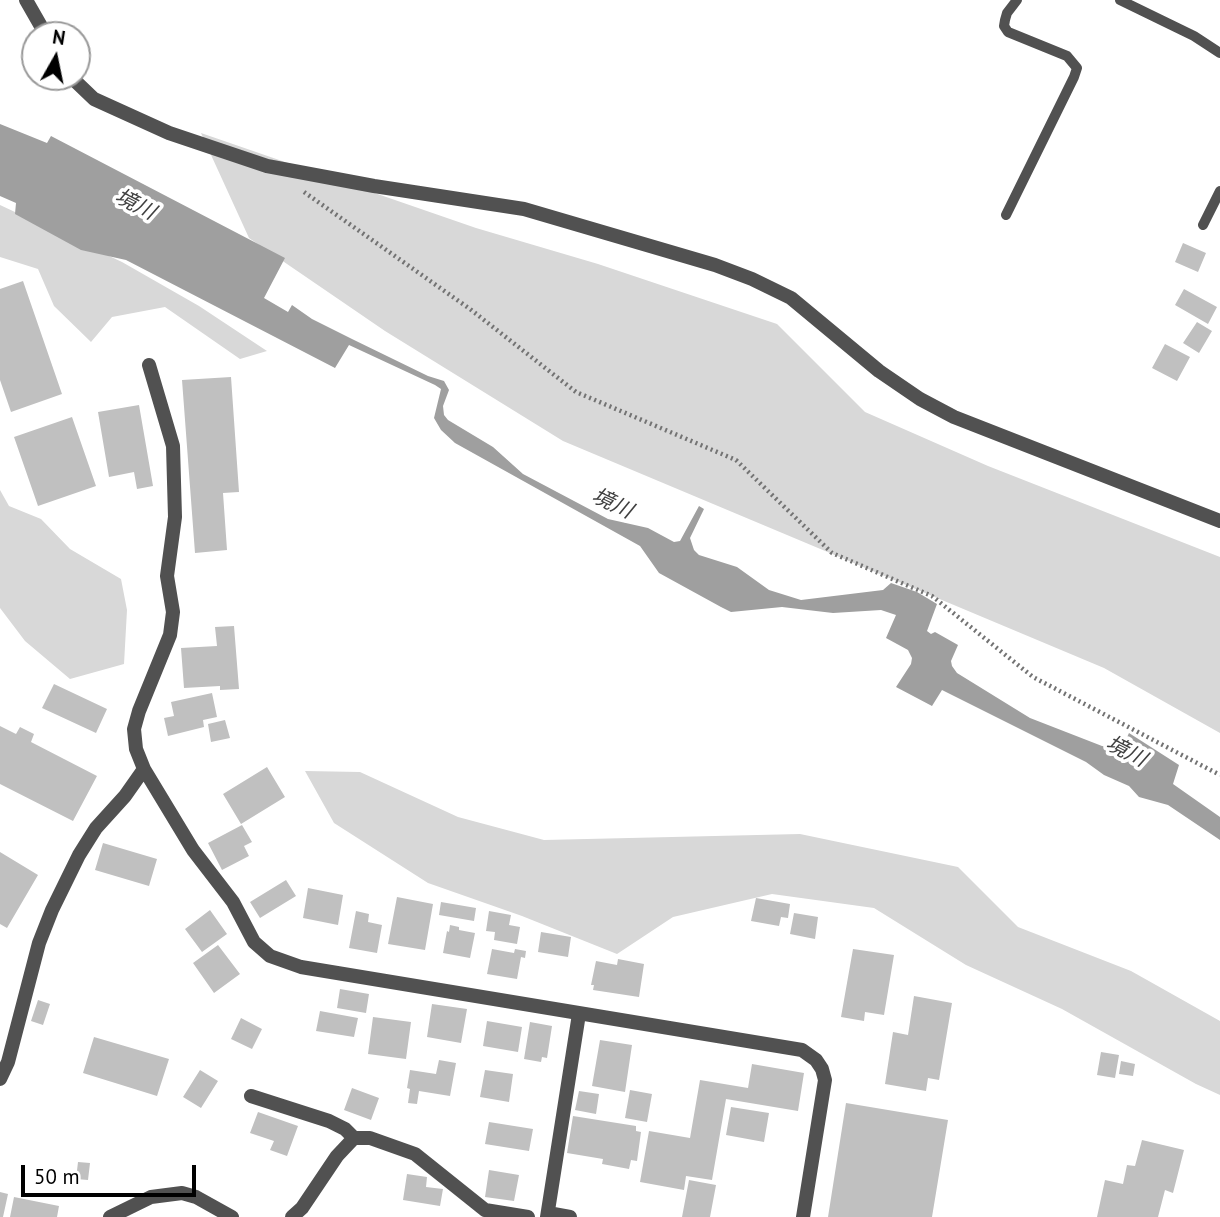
<!DOCTYPE html>
<meta charset="utf-8">
<style>
body{margin:0}
#map{position:relative;width:1220px;height:1217px;overflow:hidden;background:#fff;font-family:"PT Sans",sans-serif}
canvas{display:block}
.north{position:absolute;left:21px;top:21px;width:70px;height:70px;box-sizing:border-box;background:#fff;border:2px solid #999;border-radius:50%;rotate:9deg;font-size:19px;font-weight:700;line-height:28px;text-align:center;color:#000}
.north::after{content:'';display:block;margin:auto;width:24px;height:32px;background:#000;clip-path:polygon(50% 0,100% 100%,50% 72%,0 100%)}
.scale{position:absolute;left:21px;top:1165px;width:175px;height:32px;box-sizing:border-box;border:4px solid #000;border-top:0;padding-left:9px;font-size:21px;line-height:24px;white-space:nowrap;color:#000;-webkit-text-stroke:5px #fff;paint-order:stroke}
</style>
<div id="map">
<canvas width="1220" height="1217"></canvas>
<div class="north">N</div>
<div class="scale">50 m</div>
</div>
<script>
const c = document.querySelector('canvas').getContext('2d');
c.lineJoin = 'round';
function paint(path, color) {
  c.fillStyle = color;
  c.fill(path, 'evenodd');
}
function shape(rows) {
  const path = new Path2D();
  for (const r of rows) {
    path.moveTo(r[0], r[1]);
    for (let i = 2; i < r.length; i += 2) path.lineTo(r[i], r[i + 1]);
  }
  return path;
}
function strokePath(path, color, width, dash) {
  c.strokeStyle = color;
  c.lineWidth = width;
  c.lineCap = dash ? 'butt' : 'round';
  c.setLineDash(dash || []);
  c.stroke(path);
}
function label(font, color, halo, rows, align = 'center') {
  c.font = font + ' "PT Sans","Noto Sans JP",sans-serif';
  c.lineWidth = 7;
  c.setLineDash([]);
  c.textBaseline = 'middle';
  c.strokeStyle = halo;
  c.fillStyle = color;
  for (const [text, x, y, turn = 0] of rows) {
    c.save();
    c.translate(x, y);
    c.rotate((+turn || 0) * Math.PI / 180);
    c.textAlign = isNaN(turn) ? turn : align;
    if (halo) c.strokeText(text, 0, 0);
    c.fillText(text, 0, 0);
    c.restore();
  }
}
paint(shape([
 [201,133,476,228,598,264,777,324,865,412,988,466,1220,557,1220,733,1104,668,563,441,385,331,249,238],
 [0,205,122,262,199,306,267,351,240,359,165,307,112,317,91,342,54,306,38,269,0,257],
 [0,490,9,506,41,519,70,549,121,579,127,610,124,664,70,679,25,641,0,608],
 [305,771,360,772,458,817,544,840,800,834,958,867,1018,927,1131,971,1220,1021,1220,1095,1196,1084,1062,1009,966,965,874,908,772,894,673,917,617,954,522,916,428,883,334,823]
]), '#d8d8d8');
paint(shape([
 [0,124,47,143,51,136,285,258,264,298,288,312,292,305,312,319,352,339,428,376,444,381,449,390,443,406,444,415,448,420,493,447,523,474,608,519,648,528,674,542,680,541,699,506,704,509,690,538,694,550,699,555,737,567,769,590,801,600,883,590,891,583,917,592,937,604,927,631,931,634,935,632,958,645,951,661,952,666,957,673,1030,718,1102,746,1122,748,1129,733,1179,765,1173,784,1220,817,1220,840,1168,805,1139,797,1129,786,1104,775,1086,762,942,690,932,706,896,687,911,664,912,658,908,650,886,638,896,615,881,610,833,613,782,607,731,612,721,607,659,573,640,546,455,443,441,430,434,418,441,389,435,385,349,345,335,368,126,260,81,250,15,214,16,203,0,196]
]), '#9f9f9f');
paint(shape([
 [1183,243,1206,253,1198,272,1175,262],
 [23,281,62,394,11,412,0,380,0,289],
 [1184,289,1217,307,1208,324,1175,305],
 [1197,322,1212,331,1199,353,1183,343],
 [1165,344,1190,357,1177,381,1152,368],
 [231,377,239,492,223,493,227,550,195,553,182,380],
 [139,405,153,486,137,489,134,472,109,477,98,412],
 [72,417,96,486,38,506,14,437],
 [234,626,239,689,220,690,220,686,184,688,181,648,217,646,215,627],
 [54,684,107,709,96,733,42,708],
 [212,693,217,717,203,720,204,727,168,736,164,718,174,716,171,702],
 [225,720,230,738,211,742,208,724],
 [0,726,16,734,20,727,34,734,31,742,97,776,73,821,0,784],
 [267,767,285,797,241,824,223,794],
 [242,825,252,842,244,846,249,856,222,870,208,843],
 [103,843,157,859,149,886,95,870],
 [0,852,38,875,7,928,0,924],
 [286,880,296,896,260,918,250,902],
 [308,888,343,895,338,925,303,918],
 [397,897,433,904,425,950,388,944],
 [756,898,790,904,788,918,781,917,779,926,751,921],
 [441,902,476,908,474,921,439,915],
 [210,910,227,934,202,952,185,929],
 [356,911,369,914,368,922,382,925,377,953,349,948],
 [489,911,511,915,509,925,520,927,517,944,494,940,495,932,486,931],
 [794,913,818,917,815,939,790,934],
 [450,925,459,927,459,930,475,933,470,958,443,953,447,931,449,932],
 [541,932,571,937,568,957,538,952],
 [218,945,240,974,214,993,193,963],
 [492,949,514,953,515,949,526,951,525,958,521,957,517,979,487,974],
 [853,949,894,955,884,1015,865,1012,864,1021,841,1017],
 [618,959,644,964,639,997,593,990,594,985,591,985,596,961,617,965],
 [340,989,369,994,366,1013,337,1008],
 [914,996,952,1003,939,1080,928,1078,926,1091,885,1084,893,1032,908,1035],
 [38,1000,50,1004,43,1025,31,1021],
 [432,1004,467,1009,461,1043,427,1037],
 [320,1011,358,1018,354,1037,316,1031],
 [373,1017,411,1022,406,1059,368,1054],
 [241,1018,262,1029,252,1049,231,1039],
 [487,1021,522,1027,518,1052,483,1046],
 [530,1022,552,1026,547,1058,542,1057,541,1062,524,1059],
 [94,1037,169,1059,157,1096,83,1073],
 [600,1040,632,1045,625,1092,592,1086],
 [1101,1052,1119,1055,1115,1078,1097,1075],
 [439,1060,456,1063,450,1096,419,1091,417,1104,408,1103,410,1089,407,1088,410,1070,436,1074],
 [1121,1061,1135,1064,1133,1076,1119,1074],
 [752,1064,804,1073,798,1111,726,1099,712,1180,686,1176,684,1190,640,1182,649,1131,690,1138,700,1080,748,1088],
 [200,1070,218,1081,201,1108,183,1097],
 [485,1070,513,1074,509,1102,480,1097],
 [352,1088,379,1098,371,1120,344,1110],
 [630,1090,652,1094,647,1122,625,1118],
 [579,1091,599,1094,596,1114,575,1110],
 [846,1103,948,1120,932,1217,828,1217],
 [731,1107,769,1113,764,1142,726,1135],
 [258,1112,298,1126,287,1156,270,1150,274,1141,250,1133],
 [573,1116,636,1126,636,1131,641,1132,637,1161,631,1160,629,1169,602,1164,603,1159,567,1153],
 [489,1122,533,1129,529,1151,485,1144],
 [1142,1140,1184,1150,1173,1193,1165,1190,1158,1217,1097,1217,1105,1180,1123,1184,1127,1165,1135,1166],
 [78,1162,90,1163,88,1180,76,1179],
 [489,1170,519,1175,514,1201,485,1197],
 [407,1174,427,1177,426,1187,443,1189,440,1206,403,1200],
 [689,1180,716,1185,710,1217,682,1217],
 [0,1192,8,1194,3,1217,0,1217],
 [14,1197,59,1206,57,1217,10,1217]
]), '#c0c0c0');
strokePath(shape([
 [304,192,470,309,576,392,736,460,832,553,932,596,1033,677,1220,775]
]), '#737373', 4.5, [2, 3.5]);
strokePath(shape([
 [1120,0,1194,36,1220,53],
 [1006,215,1074,77,1077,68,1067,56,1008,32,1004,26,1005,20,1007,13,1017,0],
 [1203,225,1220,191]
]), '#515151', 10);
strokePath(shape([
 [26,0,46,35],
 [71,77,94,99,169,133,267,166,374,186,524,209,715,265,752,279,791,298,879,371,920,399,954,417,1220,521],
 [149,365,173,446,175,517,167,576,173,612,170,635,139,711,134,729,136,749,144,769,193,850,233,902,254,942,270,956,301,967,802,1050,816,1060,822,1069,825,1080,803,1217],
 [0,1079,8,1062,39,943,52,910,79,855,96,828,125,796,144,769],
 [251,1096,329,1121,345,1129,354,1138,370,1138,415,1154,485,1210,528,1217],
 [548,1213,570,1217],
 [110,1217,151,1197,182,1193,196,1197,232,1217],
 [292,1217,302,1208,337,1156,354,1138],
 [547,1217,579,1014]
]), '#515151', 14);
label('italic 21px', '#404040', '#fff', [
 ["境川",135,205,27],
 ["境川",612,504,25],
 ["境川",1126,752,27]
]);
</script>
